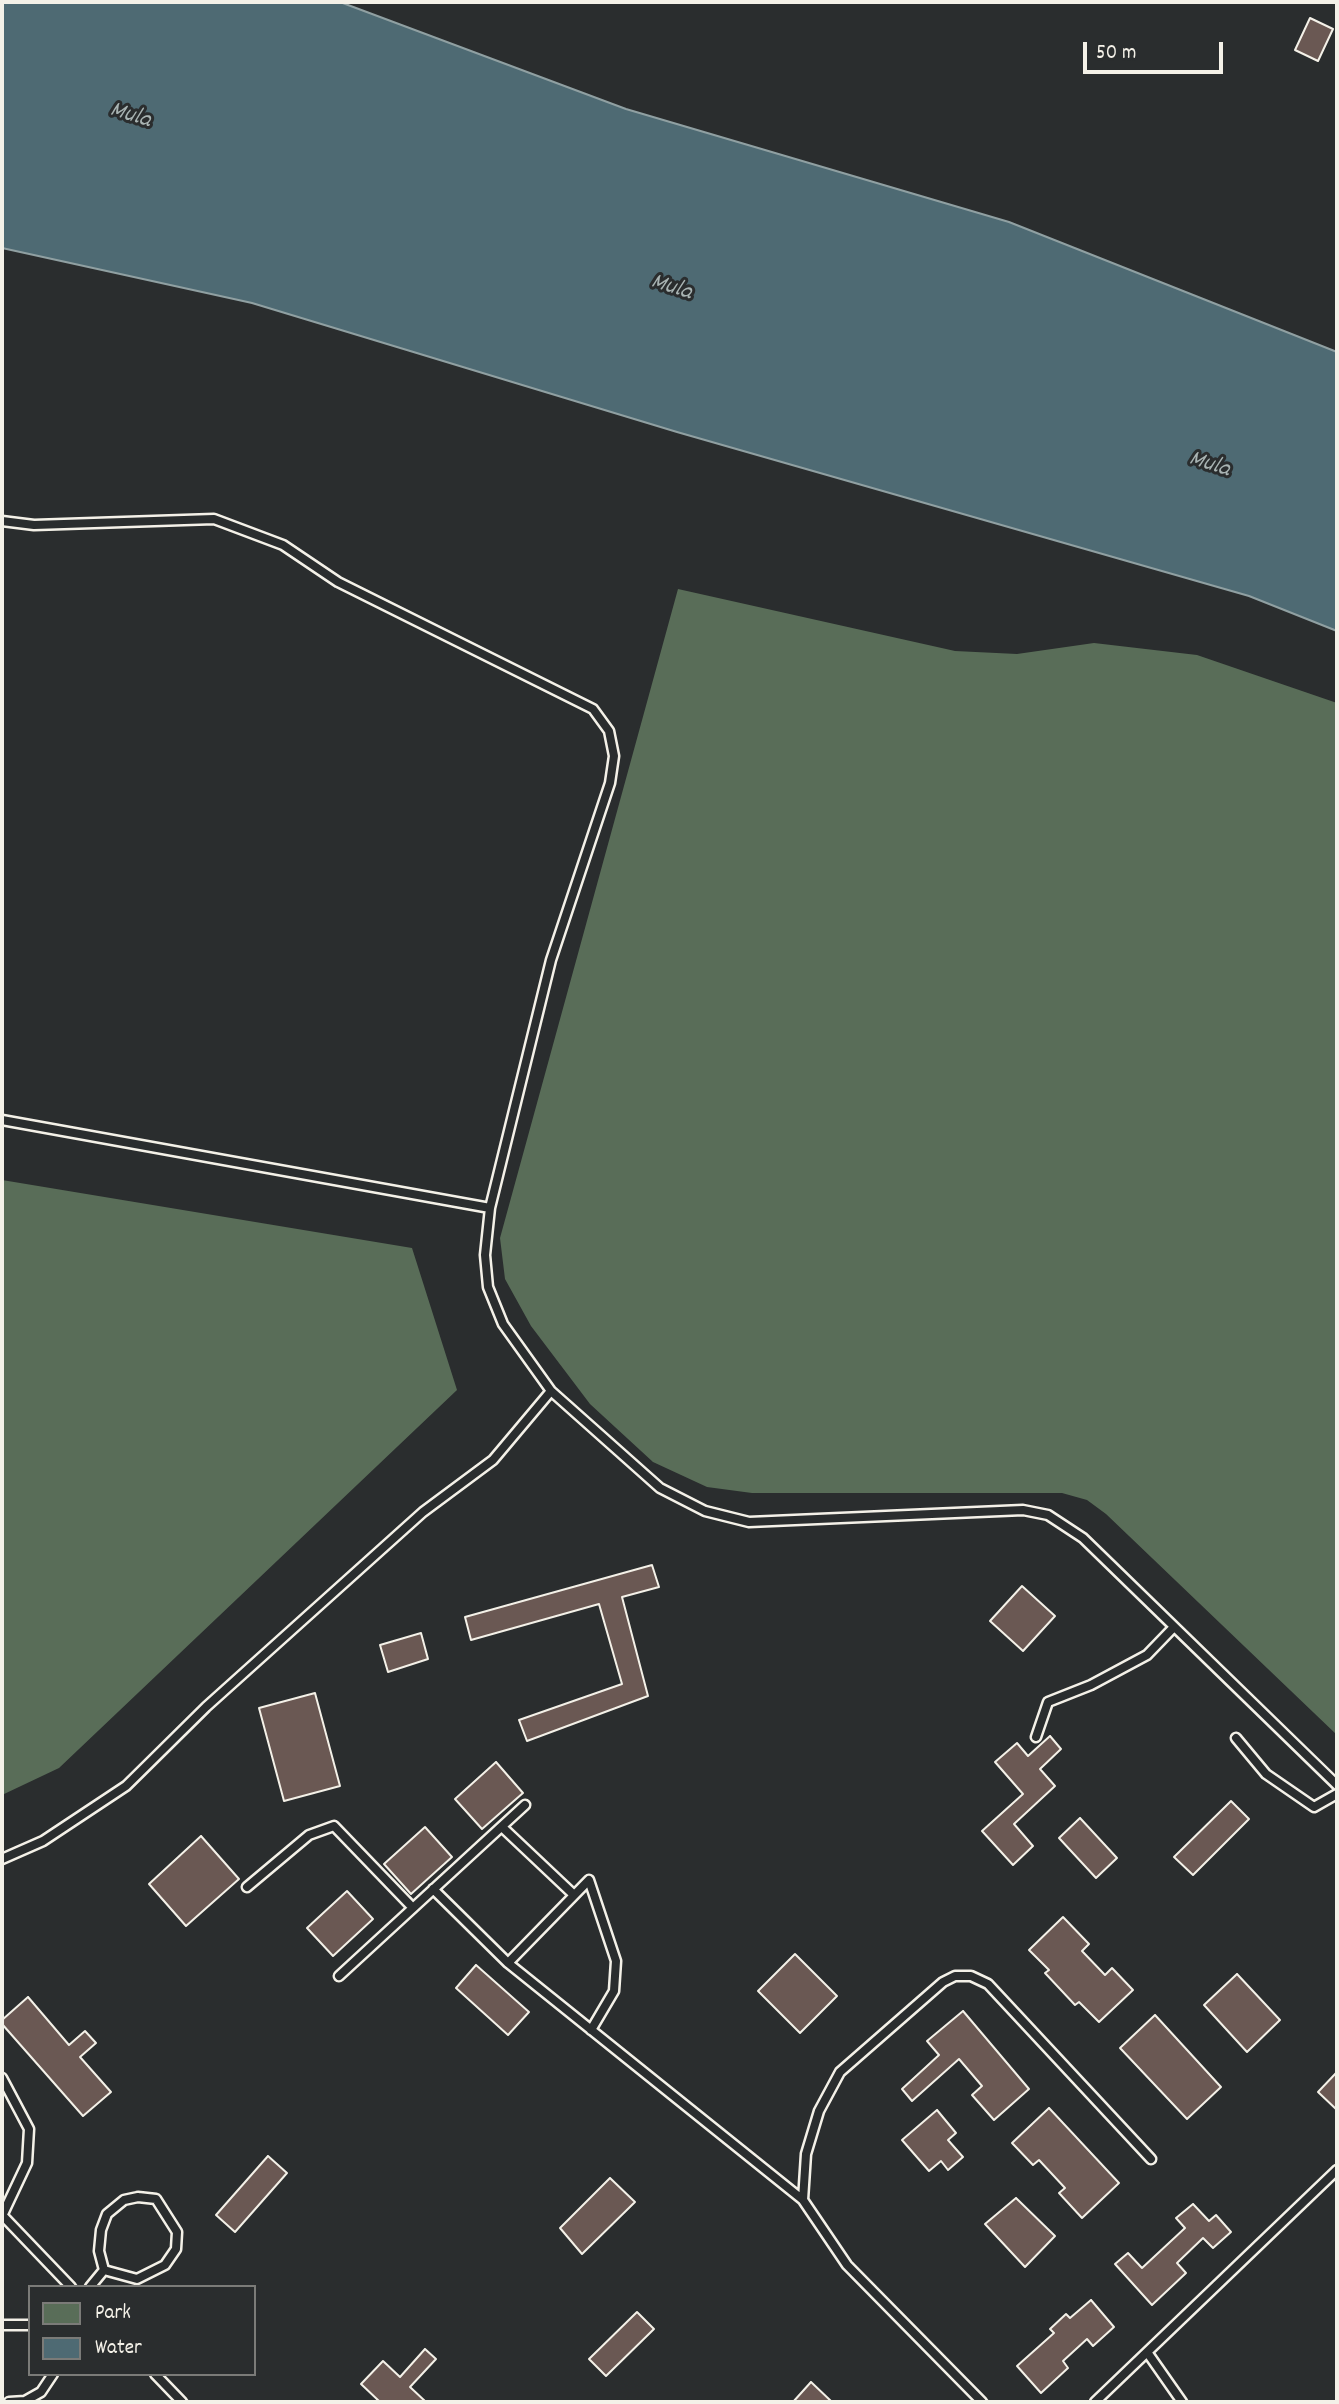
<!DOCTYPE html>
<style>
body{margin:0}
#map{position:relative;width:1339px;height:2404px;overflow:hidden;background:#2a2d2e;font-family:Dekko,sans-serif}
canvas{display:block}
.frame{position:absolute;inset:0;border:4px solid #f4f1e8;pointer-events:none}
.legend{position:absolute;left:28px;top:2285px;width:228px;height:91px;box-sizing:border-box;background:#2a2d2e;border:2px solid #7b7b78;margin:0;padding:9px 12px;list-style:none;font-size:21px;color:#f4f1e8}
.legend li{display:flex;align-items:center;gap:14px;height:35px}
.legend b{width:35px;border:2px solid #7b7b78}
.scale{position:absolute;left:1083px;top:42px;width:140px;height:32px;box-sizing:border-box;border:4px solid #f4f1e8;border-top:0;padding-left:9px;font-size:21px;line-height:24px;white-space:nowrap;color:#f4f1e8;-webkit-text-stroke:5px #2a2d2e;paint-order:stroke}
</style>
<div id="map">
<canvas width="1339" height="2404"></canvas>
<div class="frame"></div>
<ul class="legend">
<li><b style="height:19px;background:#596d58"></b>Park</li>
<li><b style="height:19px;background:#4e6a73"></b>Water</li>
</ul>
<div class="scale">50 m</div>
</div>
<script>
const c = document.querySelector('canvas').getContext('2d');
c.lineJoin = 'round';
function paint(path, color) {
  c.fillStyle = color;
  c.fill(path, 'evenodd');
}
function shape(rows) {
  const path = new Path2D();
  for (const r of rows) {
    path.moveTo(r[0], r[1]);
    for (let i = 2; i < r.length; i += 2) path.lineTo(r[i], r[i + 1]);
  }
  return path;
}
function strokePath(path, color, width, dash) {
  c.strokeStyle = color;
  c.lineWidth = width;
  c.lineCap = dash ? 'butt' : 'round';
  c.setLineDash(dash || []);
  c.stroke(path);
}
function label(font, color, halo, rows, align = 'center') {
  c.font = font + ' Dekko,sans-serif';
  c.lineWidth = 6;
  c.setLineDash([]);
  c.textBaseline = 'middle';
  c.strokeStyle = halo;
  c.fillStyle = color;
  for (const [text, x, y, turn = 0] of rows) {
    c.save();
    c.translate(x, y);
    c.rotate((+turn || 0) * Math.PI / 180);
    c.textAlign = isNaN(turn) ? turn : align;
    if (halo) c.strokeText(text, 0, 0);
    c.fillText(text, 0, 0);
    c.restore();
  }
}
paint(shape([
 [678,589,955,651,1017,654,1094,643,1197,655,1337,703,1337,1735,1106,1514,1087,1500,1062,1493,752,1493,707,1487,653,1462,590,1404,531,1326,505,1279,500,1238],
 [2,1180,412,1248,457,1390,59,1768,2,1795]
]), '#596d58');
const water = shape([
 [2,2,340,2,626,109,1009,222,1337,352,1337,631,1249,596,677,432,252,303,2,248,2,2]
]);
paint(water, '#4e6a73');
strokePath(water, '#90a0a2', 2);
const building = shape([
 [1310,18,1333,29,1318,61,1295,50,1310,18],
 [652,1565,659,1587,622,1597,648,1696,527,1741,519,1720,622,1684,599,1604,471,1640,465,1617,652,1565],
 [1022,1586,1055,1616,1023,1651,990,1621,1022,1586],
 [421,1633,428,1659,388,1672,380,1645,421,1633],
 [315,1693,340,1786,284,1801,259,1708,315,1693],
 [1050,1736,1061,1749,1040,1769,1055,1786,1014,1824,1033,1846,1013,1865,982,1831,1023,1794,995,1762,1017,1743,1028,1756,1050,1736],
 [496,1762,523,1793,482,1829,455,1799,496,1762],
 [1231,1801,1249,1819,1193,1875,1174,1857,1231,1801],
 [1080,1818,1117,1858,1096,1878,1059,1838,1080,1818],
 [425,1827,452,1857,411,1894,384,1864,425,1827],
 [201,1836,239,1879,186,1926,149,1884,201,1836],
 [347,1891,373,1919,333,1956,307,1928,347,1891],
 [1063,1917,1089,1944,1082,1951,1105,1975,1112,1968,1133,1990,1099,2022,1079,2002,1075,2005,1045,1973,1049,1970,1029,1950,1063,1917],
 [795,1954,837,1996,800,2033,758,1991,795,1954],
 [476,1965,529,2012,508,2035,456,1988,476,1965],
 [1237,1974,1280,2020,1247,2052,1204,2005,1237,1974],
 [28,1997,69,2045,85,2031,96,2043,80,2057,111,2092,83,2116,2,2024,2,2020,28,1997],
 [963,2011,1029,2089,994,2120,972,2095,982,2086,959,2059,912,2101,902,2089,939,2055,927,2041,963,2011],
 [1155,2015,1221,2087,1187,2119,1120,2048,1155,2015],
 [1337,2072,1337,2110,1318,2092,1337,2072],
 [1049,2108,1119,2183,1082,2218,1059,2193,1065,2188,1039,2160,1033,2165,1012,2143,1049,2108],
 [937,2110,956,2133,948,2140,963,2157,948,2170,941,2161,929,2171,902,2140,937,2110],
 [268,2156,287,2173,235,2232,216,2215,268,2156],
 [610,2178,635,2202,582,2254,560,2228,610,2178],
 [1016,2198,1055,2236,1025,2267,985,2224,1016,2198],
 [1193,2204,1209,2221,1216,2215,1231,2232,1213,2248,1203,2238,1177,2263,1186,2273,1152,2305,1115,2264,1128,2253,1142,2268,1185,2228,1176,2218,1193,2204],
 [1091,2300,1114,2327,1093,2346,1087,2339,1063,2361,1068,2368,1041,2393,1017,2366,1054,2333,1050,2329,1066,2314,1070,2318,1091,2300],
 [637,2312,654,2329,606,2376,589,2359,637,2312],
 [425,2349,436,2359,410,2387,426,2402,380,2402,361,2384,383,2361,400,2377,425,2349],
 [811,2382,832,2402,793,2402,811,2382]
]);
paint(building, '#6a5853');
strokePath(building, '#f4f1e8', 2);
const service = shape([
 [2,521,34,525,214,519,283,545,338,582,593,709,609,731,614,756,610,783,551,960,490,1208,485,1255,488,1287,503,1324,551,1391,660,1488,705,1511,749,1522,1023,1510,1048,1515,1083,1538,1337,1785],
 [2,1120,490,1208],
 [1036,1737,1048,1702,1091,1685,1147,1655,1174,1627],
 [1236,1738,1266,1774,1314,1807,1337,1794],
 [502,1827,574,1895],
 [2,1859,43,1841,126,1786,206,1707,423,1512,493,1460,551,1391],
 [247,1887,309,1835,334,1826,413,1908],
 [433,1889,508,1963,803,2200],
 [508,1963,589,1880,616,1961,614,1991,591,2030],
 [339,1976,525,1805],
 [2,2078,29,2129,27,2163,2,2216],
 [138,2197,156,2199,177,2232,176,2249,165,2265,137,2279,104,2270,99,2251,101,2230,107,2214,124,2200,138,2197],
 [3,2216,71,2287],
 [90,2287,104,2270],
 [2,2325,30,2325],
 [1147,2352,1182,2402],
 [155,2374,182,2402],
 [9,2402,25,2401,41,2392,53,2374],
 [982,2402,847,2265,803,2200,806,2154,819,2111,840,2072,943,1982,955,1976,971,1976,988,1984,1151,2159],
 [1095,2402,1337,2170]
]);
strokePath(service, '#f4f1e8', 13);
strokePath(service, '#2a2d2e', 8);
label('italic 24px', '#a9b4b3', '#2a2d2e', [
 ["Mula",130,117,17],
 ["Mula",671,289,18],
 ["Mula",1209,466,18]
]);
</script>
